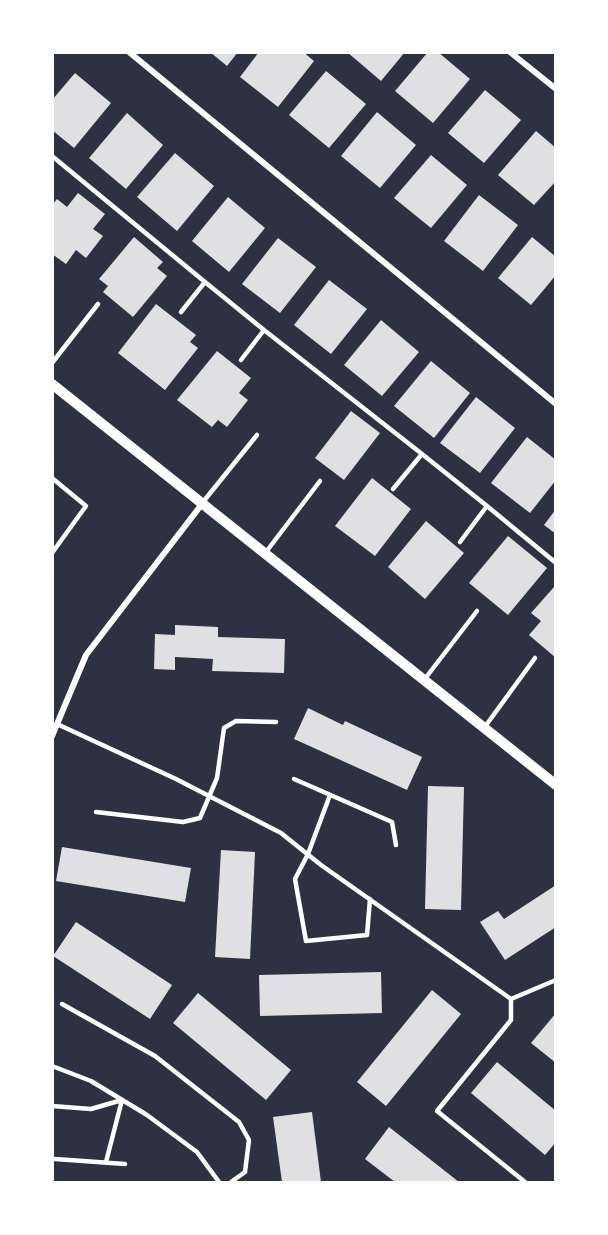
<!DOCTYPE html>
<style>
body{margin:0}
#map{position:relative;width:608px;height:1235px;overflow:hidden;background:#2d3142;font-family:"Noto Sans",sans-serif}
canvas{display:block}
.frame{position:absolute;inset:0;border:54px solid #fff;pointer-events:none}
</style>
<div id="map">
<canvas width="608" height="1235"></canvas>
<div class="frame"></div>
</div>
<script>
const c = document.querySelector('canvas').getContext('2d');
c.lineJoin = 'round';
function paint(path, color) {
  c.fillStyle = color;
  c.fill(path, 'evenodd');
}
function shape(rows) {
  const path = new Path2D();
  for (const r of rows) {
    path.moveTo(r[0], r[1]);
    for (let i = 2; i < r.length; i += 2) path.lineTo(r[i], r[i + 1]);
  }
  return path;
}
function strokePath(path, color, width, dash) {
  c.strokeStyle = color;
  c.lineWidth = width;
  c.lineCap = dash ? 'butt' : 'round';
  c.setLineDash(dash || []);
  c.stroke(path);
}
paint(shape([
 [210,52,238,52,227,66],
 [259,52,303,52,314,61,278,107,240,77],
 [347,52,405,52,381,81],
 [428,52,438,52,470,79,433,123,395,91],
 [326,71,366,104,329,148,289,115],
 [75,73,111,103,74,148,52,130,52,100],
 [485,90,521,120,484,163,448,133],
 [377,112,416,145,380,188,341,156],
 [127,113,163,145,126,189,89,158],
 [536,131,556,148,556,181,534,205,498,175],
 [175,153,214,186,177,231,137,197],
 [431,155,467,185,431,228,394,198],
 [78,193,105,214,93,229,103,236,86,258,76,250,66,264,52,254,52,205,57,199,67,207],
 [479,195,518,225,483,271,444,241],
 [228,197,265,228,229,272,192,241],
 [134,237,163,262,157,268,167,276,133,317,103,292,108,286,99,279],
 [532,237,556,257,556,275,531,305,498,278],
 [278,238,316,267,280,313,242,284],
 [329,280,367,309,331,354,294,325],
 [156,304,196,335,190,342,198,348,165,390,118,353],
 [381,320,419,352,382,396,344,365],
 [217,351,251,378,239,393,248,400,227,427,218,420,212,427,177,400],
 [431,361,470,393,434,438,394,406],
 [476,397,515,428,480,473,440,443],
 [351,411,380,433,344,480,315,458],
 [527,437,556,460,556,480,530,513,491,483],
 [372,478,411,509,375,556,335,526],
 [556,509,556,534,544,525],
 [426,521,464,553,425,599,388,567],
 [508,536,547,568,508,615,469,583],
 [554,587,556,589,556,658,529,635,541,621,531,613],
 [175,625,218,627,218,637,285,639,284,673,212,671,213,659,175,657,175,670,154,669,155,634,175,635],
 [308,708,343,725,345,721,422,757,407,790,294,739],
 [428,786,464,787,461,910,425,909],
 [62,847,191,868,185,902,56,881],
 [221,850,255,852,250,959,215,957],
 [556,885,556,927,505,960,480,922,498,911,504,919],
 [76,922,172,985,150,1019,53,956],
 [381,972,382,1013,260,1016,259,975],
 [432,990,461,1014,386,1106,357,1082],
 [198,993,291,1070,266,1100,173,1023],
 [556,1013,556,1063,531,1043],
 [497,1062,556,1111,556,1142,545,1155,471,1093],
 [312,1112,321,1182,282,1182,273,1117],
 [389,1127,459,1182,395,1182,365,1159]
]), '#e0e0e3');
strokePath(shape([
 [52,156,205,282,181,312],
 [205,282,264,330,241,360],
 [264,330,422,454,393,489],
 [52,363,98,304],
 [422,454,487,506,460,542],
 [52,478,86,506,52,553],
 [203,502,257,435],
 [487,506,556,563],
 [266,552,320,481],
 [424,680,477,611],
 [57,724,176,779,281,833,321,865,511,999,556,980],
 [484,728,535,658],
 [294,779,392,822,396,845],
 [330,795,308,854,295,879,306,941,367,935,370,899],
 [96,812,183,822,200,818,217,778,224,728,236,721,276,722],
 [511,999,511,1020,437,1111,525,1182],
 [62,1004,155,1056,239,1122,249,1140,245,1172,231,1182],
 [52,1066,91,1081,147,1115,197,1152,219,1182],
 [52,1106,91,1109,122,1100],
 [55,1159,125,1164],
 [106,1162,122,1100]
]), '#fff', 4.5);
strokePath(shape([
 [129,52,556,404],
 [510,52,556,89],
 [52,736,86,655,202,504]
]), '#fff', 6);
strokePath(shape([
 [52,384,556,785]
]), '#fff', 10);
</script>
